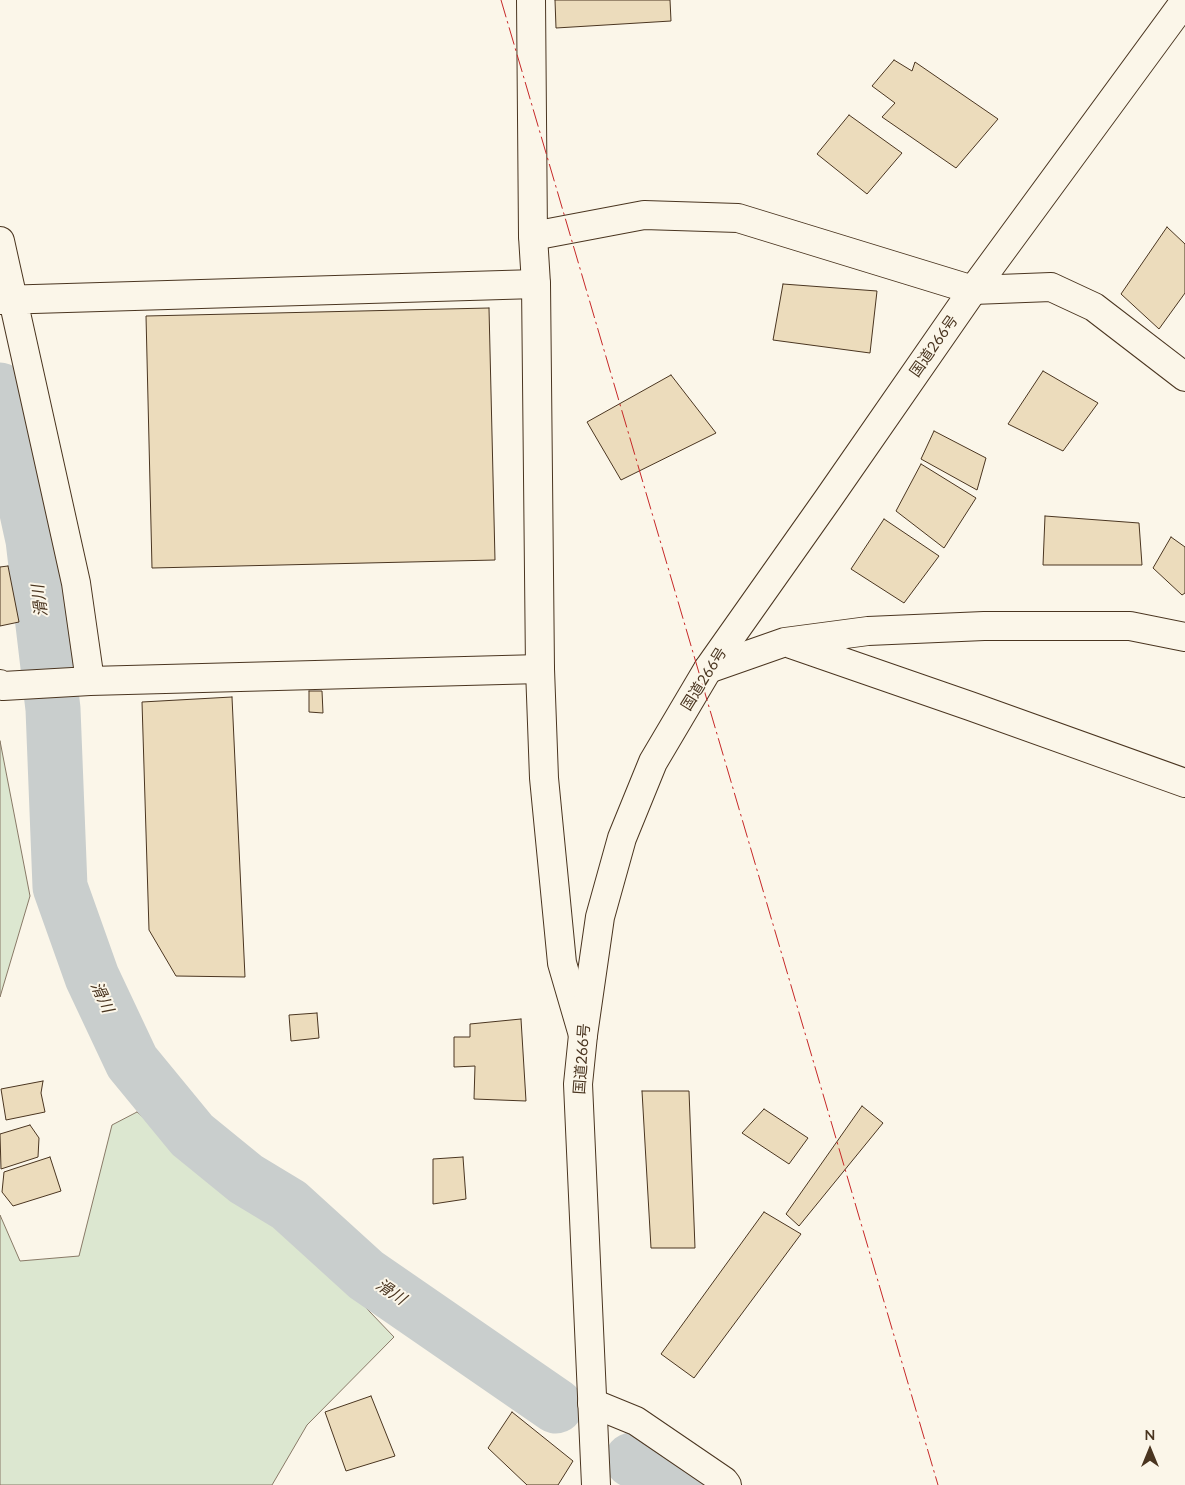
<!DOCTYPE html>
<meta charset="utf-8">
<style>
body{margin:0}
#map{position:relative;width:1185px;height:1485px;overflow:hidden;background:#fbf6e9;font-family:Lato,sans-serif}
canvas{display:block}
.north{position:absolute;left:1125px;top:1425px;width:50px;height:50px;-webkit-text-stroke:4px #fbf6e9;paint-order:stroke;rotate:0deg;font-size:14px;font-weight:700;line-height:20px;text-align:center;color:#4a3520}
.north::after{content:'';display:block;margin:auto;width:18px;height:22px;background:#4a3520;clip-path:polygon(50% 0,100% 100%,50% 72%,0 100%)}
</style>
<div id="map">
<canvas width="1185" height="1485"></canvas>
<div class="north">N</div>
</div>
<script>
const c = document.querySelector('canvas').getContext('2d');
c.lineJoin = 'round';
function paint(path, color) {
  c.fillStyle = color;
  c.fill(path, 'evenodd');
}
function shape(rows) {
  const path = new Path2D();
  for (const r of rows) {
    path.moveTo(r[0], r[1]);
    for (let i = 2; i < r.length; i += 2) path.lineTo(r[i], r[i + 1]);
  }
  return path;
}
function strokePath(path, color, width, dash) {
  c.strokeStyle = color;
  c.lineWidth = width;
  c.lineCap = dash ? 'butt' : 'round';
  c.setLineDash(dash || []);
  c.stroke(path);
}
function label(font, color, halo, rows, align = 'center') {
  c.font = font + ' Lato,"Noto Sans JP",sans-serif';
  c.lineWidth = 4;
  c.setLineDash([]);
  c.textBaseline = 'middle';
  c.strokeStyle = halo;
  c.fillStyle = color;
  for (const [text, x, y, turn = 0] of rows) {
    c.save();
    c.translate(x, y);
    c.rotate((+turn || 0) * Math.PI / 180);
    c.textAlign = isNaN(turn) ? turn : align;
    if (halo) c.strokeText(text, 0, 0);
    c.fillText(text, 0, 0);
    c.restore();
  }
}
const green = shape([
 [0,741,30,896,0,997,0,741],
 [137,1112,346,1287,394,1337,307,1425,272,1485,0,1485,0,1215,20,1261,79,1256,112,1125,137,1112]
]);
paint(green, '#dce7d0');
strokePath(green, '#887966', 1);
strokePath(shape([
 [0,390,33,540,53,709,60,887,92,977,132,1062,192,1135,246,1179,289,1205,366,1275,556,1406],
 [632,1460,676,1485]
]), '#c9cecd', 55);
const building = shape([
 [555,0,670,0,671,21,556,28,555,0],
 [894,60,912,71,915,62,998,119,956,168,882,117,895,103,872,86,894,60],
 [849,115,902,153,867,194,817,154,849,115],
 [1167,227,1185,244,1185,293,1159,329,1121,294,1167,227],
 [783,284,877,291,870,353,773,340,783,284],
 [489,308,495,560,152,568,146,316,489,308],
 [1043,371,1098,403,1063,451,1008,424,1043,371],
 [671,375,716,433,621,480,587,422,671,375],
 [934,431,986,458,977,490,921,459,934,431],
 [921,464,976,498,944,548,896,511,921,464],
 [1045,516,1139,523,1142,565,1043,565,1045,516],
 [884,519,939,556,904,603,851,569,884,519],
 [1171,537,1185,547,1185,593,1182,595,1153,568,1171,537],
 [8,566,19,622,0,626,0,567,8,566],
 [309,691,322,691,323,713,309,712,309,691],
 [232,697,245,977,176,976,149,930,142,702,232,697],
 [317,1013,319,1038,291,1041,289,1015,317,1013],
 [521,1019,526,1101,474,1099,475,1066,454,1067,454,1037,470,1037,470,1024,521,1019],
 [43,1081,41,1093,45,1112,6,1120,1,1089,43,1081],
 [642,1091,689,1091,695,1248,651,1248,642,1091],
 [862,1106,883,1123,799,1226,786,1214,862,1106],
 [764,1109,808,1138,789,1164,742,1133,764,1109],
 [30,1125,39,1138,38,1157,1,1169,0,1134,30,1125],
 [50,1157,61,1191,13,1206,2,1192,4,1172,50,1157],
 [463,1157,466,1199,433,1204,433,1159,463,1157],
 [764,1212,801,1234,694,1378,661,1354,764,1212],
 [371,1396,395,1456,346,1471,325,1412,371,1396],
 [512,1412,573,1461,558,1485,527,1485,488,1448,512,1412]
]);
paint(building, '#ecdcbc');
strokePath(building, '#4a3520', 1);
const minor = shape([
 [533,236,644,215,738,218,973,290,1051,287,1094,307,1185,377],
 [0,241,76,583,90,681],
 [0,300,536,284],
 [791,644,970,706,1185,783],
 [708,669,785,642,868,631,984,626,1130,626,1185,637],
 [0,684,3,686,90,681,540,669],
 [592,1403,636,1421,724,1481,727,1485]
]);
const tertiary = shape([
 [531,0,533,236,536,284,540,669,544,778,562,963,583,1035]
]);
const trunk = shape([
 [596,1485,578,1084,583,1035,600,917,622,838,653,762,708,669,828,499,973,290,1185,1]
]);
strokePath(minor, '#4a3520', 30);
strokePath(tertiary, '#4a3520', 30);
strokePath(trunk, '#4a3520', 30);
strokePath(minor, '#fbf6e9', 28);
strokePath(tertiary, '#fbf6e9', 28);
strokePath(trunk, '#fbf6e9', 28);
strokePath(shape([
 [501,0,938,1485]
]), '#c62828', 1, [18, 4, 2.5, 4]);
label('15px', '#4a3520', '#fbf6e9', [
 ["国道266号",934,346,-55],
 ["国道266号",704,679,-58],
 ["国道266号",582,1059,-86]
]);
label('italic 16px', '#4a3520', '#fbf6e9', [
 ["滑川",40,601,-97],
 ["滑川",102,997,65],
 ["滑川",391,1292,34]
]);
</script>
